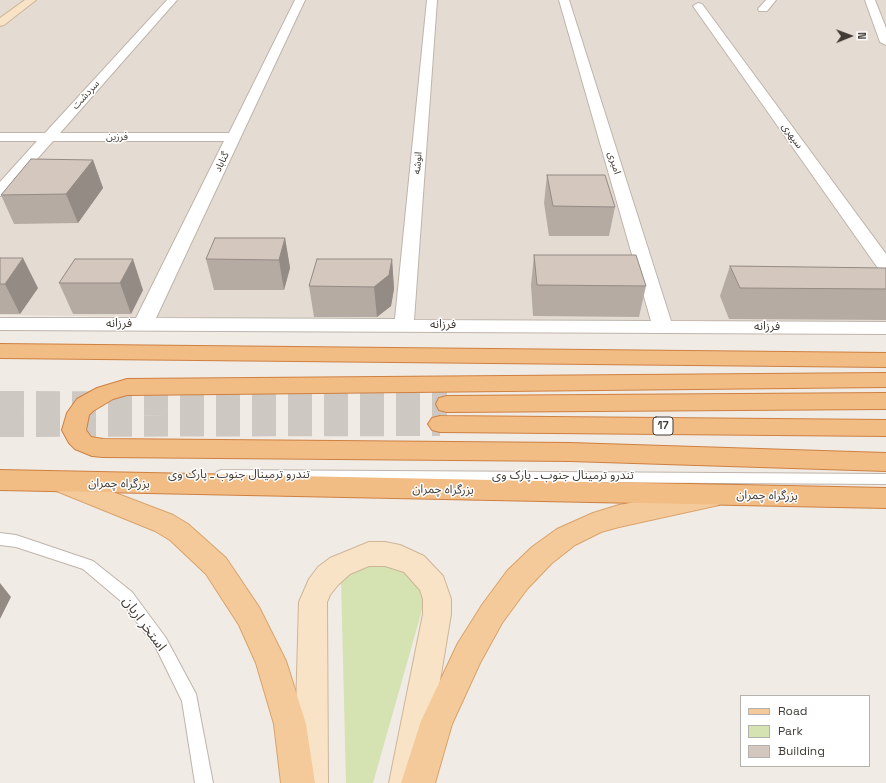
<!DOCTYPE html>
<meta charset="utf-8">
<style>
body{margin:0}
#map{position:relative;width:886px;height:783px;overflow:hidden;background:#f1ebe5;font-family:"Space Grotesk",sans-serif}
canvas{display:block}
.legend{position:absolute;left:740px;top:695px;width:130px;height:72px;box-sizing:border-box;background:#fff;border:1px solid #b3b1ae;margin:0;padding:5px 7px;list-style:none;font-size:12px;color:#423b35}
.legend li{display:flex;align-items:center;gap:8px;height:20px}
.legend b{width:20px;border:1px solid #b3b1ae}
.north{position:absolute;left:830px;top:16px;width:40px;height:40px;-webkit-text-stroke:3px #fff;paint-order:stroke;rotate:89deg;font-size:11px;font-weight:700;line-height:16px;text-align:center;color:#423b35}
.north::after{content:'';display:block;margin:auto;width:14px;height:18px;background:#423b35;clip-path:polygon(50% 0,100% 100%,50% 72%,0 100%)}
</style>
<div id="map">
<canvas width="886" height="783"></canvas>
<ul class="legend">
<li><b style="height:5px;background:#f5ca9a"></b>Road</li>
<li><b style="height:11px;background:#d5e2b1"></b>Park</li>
<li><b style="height:11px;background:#d4c7be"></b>Building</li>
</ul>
<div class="north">N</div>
</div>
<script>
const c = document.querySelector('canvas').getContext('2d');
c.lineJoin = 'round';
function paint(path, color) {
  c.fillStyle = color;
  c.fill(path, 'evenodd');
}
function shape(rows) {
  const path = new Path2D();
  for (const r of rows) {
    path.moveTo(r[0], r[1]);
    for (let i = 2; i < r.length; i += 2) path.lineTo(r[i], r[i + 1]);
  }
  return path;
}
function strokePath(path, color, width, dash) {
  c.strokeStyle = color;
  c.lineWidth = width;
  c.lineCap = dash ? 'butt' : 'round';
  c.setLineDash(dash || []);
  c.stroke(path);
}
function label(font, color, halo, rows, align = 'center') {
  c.font = font + ' "Space Grotesk","Noto Sans Arabic",sans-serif';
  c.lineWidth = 3;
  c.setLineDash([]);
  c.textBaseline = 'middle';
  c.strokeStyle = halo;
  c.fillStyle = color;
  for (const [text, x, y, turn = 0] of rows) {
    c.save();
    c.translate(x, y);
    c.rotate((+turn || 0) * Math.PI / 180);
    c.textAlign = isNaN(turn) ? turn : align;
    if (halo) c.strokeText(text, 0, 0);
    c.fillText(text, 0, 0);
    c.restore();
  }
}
paint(shape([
 [0,0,886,0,886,322,451,321,0,315]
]), '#e4dcd3');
paint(shape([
 [399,562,423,586,422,610,373,783,346,783,341,578,352,564]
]), '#d5e2b1');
strokePath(shape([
 [0,403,447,404],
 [0,425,440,424]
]), '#cec8c2', 24, [24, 12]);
const service = shape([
 [221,470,886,474,886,484,221,480,217,478,215,475,217,472,221,470],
 [0,533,16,535,93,561,132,592,166,638,196,694,213,783,195,783,182,701,156,648,122,602,83,569,16,547,0,545,0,533]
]);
const minor = shape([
 [167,0,177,0,60,133,229,133,295,0,305,0,156,318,395,319,427,0,437,0,414,320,651,321,559,0,569,0,671,321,886,322,886,334,0,330,0,318,136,318,224,141,53,141,6,194,0,196,0,182,37,141,0,141,0,133,45,133,167,0],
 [766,0,776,0,767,11,759,11,758,9,766,0],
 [865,0,875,0,886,28,886,45,880,42,865,0],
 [698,3,702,4,886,254,886,272,880,271,693,6,698,3]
]);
const secondary = shape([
 [25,0,36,0,4,25,0,26,0,18,25,0],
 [369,542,385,542,400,545,424,556,443,576,451,599,451,614,423,783,389,783,423,614,423,599,420,590,404,572,385,566,369,566,350,574,338,585,330,595,327,602,328,783,294,783,299,602,309,579,318,567,330,558,369,542]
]);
const primary = shape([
 [63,473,173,515,188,524,226,558,259,607,286,661,306,724,315,783,281,783,274,724,256,663,239,625,206,574,170,540,155,531,54,490,51,483,54,476,63,473],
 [710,488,719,491,723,498,719,505,619,527,601,532,575,545,552,563,527,589,502,623,480,663,452,724,435,783,401,783,421,721,458,643,482,605,507,571,532,547,557,529,593,513,619,505,710,488]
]);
const trunk = shape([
 [0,344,886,353,886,367,0,358,0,344],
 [886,373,886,387,127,395,113,399,93,411,89,415,86,430,91,437,103,439,570,443,886,453,886,471,570,461,103,457,92,456,75,449,69,443,62,430,67,413,77,399,97,388,127,379,886,373],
 [886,393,886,409,447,412,439,410,436,404,439,398,447,396,886,393],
 [440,416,886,420,886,436,440,432,432,430,428,424,432,418,440,416],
 [0,470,886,488,886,508,0,490,0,470]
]);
strokePath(service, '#beb4ab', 2);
strokePath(minor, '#beb4ab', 2);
strokePath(secondary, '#cdb598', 2);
strokePath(primary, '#d8a36b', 2);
strokePath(trunk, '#ce8041', 2);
paint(service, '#fff');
paint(minor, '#fff');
paint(secondary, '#f9e3c6');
paint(primary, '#f5ca9a');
paint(trunk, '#f2bc85');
paint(shape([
 [93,160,103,188,78,223,14,224,1,195],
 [547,175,615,207,609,236,549,236,544,203],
 [285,238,290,268,284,290,214,290,206,259],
 [534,255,646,286,639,317,533,316,531,285],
 [0,258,38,288,20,314,0,314],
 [75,259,143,290,131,314,73,314,59,283],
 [392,259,394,289,391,306,377,317,314,317,309,286],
 [730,266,886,268,886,320,729,319,720,296]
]), '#b6aba3');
paint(shape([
 [93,160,103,188,78,223,66,194],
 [285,238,290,268,284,290,279,260],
 [23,258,38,288,20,314,5,284],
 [133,259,143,290,131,314,120,283],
 [392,259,394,289,391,306,377,317,374,287],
 [0,583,11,597,0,619]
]), '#948b85');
const building = shape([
 [31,159,93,160,66,194,1,195,31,159],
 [547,175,605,175,615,207,553,206,547,175],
 [215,238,285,238,279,260,206,259,215,238],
 [534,255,636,255,646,286,537,285,534,255],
 [0,258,23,258,5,284,0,284,0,258],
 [75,259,133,259,120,283,59,283,75,259],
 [317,259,392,259,389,275,374,287,309,286,317,259],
 [730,266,886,268,886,289,740,288,730,266]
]);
paint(building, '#d4c7be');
strokePath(building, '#948b85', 1);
label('10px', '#423b35', '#fff', [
 ["سردشت",86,95,-48],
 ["سپهری",792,136,54],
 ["فرزین",117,137],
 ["گناباد",222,162,-64],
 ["انوشه",418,163,-85],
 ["امیری",614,163,73]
]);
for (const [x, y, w] of [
 [663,426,20]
]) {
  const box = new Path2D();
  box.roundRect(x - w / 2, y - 9, w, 18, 3);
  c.fillStyle = '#fff';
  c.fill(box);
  strokePath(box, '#423b35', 1);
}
label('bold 11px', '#423b35', null, [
 ["17",663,426]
]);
label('12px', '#423b35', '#fff', [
 ["فرزانه",119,324],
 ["فرزانه",443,325],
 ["فرزانه",767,327],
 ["تندرو ترمینال جنوب ـ پارک وی",239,475],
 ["تندرو ترمینال جنوب ـ پارک وی",563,476],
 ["بزرگراه چمران",119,484,1],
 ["بزرگراه چمران",443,490,1],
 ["بزرگراه چمران",767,496,1]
]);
label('14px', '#423b35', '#fff', [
 ["استخر اریان",144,624,54]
]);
</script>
